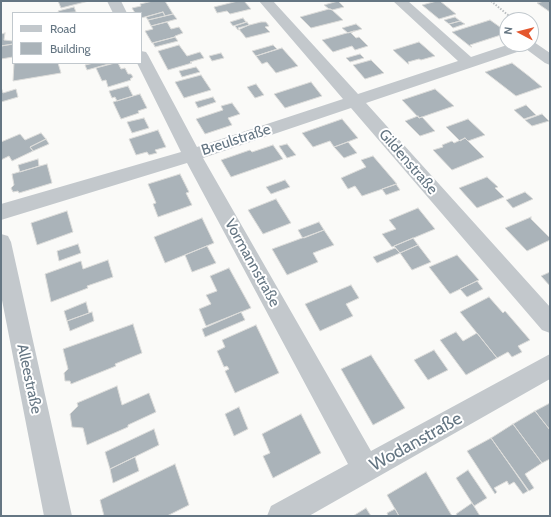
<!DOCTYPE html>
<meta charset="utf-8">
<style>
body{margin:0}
#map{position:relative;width:551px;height:517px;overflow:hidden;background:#fafaf8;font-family:Cabin,sans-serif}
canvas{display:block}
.frame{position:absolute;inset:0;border:2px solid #657683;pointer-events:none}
.legend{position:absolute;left:12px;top:12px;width:130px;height:52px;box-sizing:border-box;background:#fff;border:1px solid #c1c8cd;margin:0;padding:5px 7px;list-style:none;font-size:12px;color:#657683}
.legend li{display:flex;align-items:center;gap:8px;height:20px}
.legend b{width:20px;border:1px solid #c1c8cd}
.north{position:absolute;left:499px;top:12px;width:40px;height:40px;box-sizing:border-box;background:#fff;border:1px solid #c1c8cd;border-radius:50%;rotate:277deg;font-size:11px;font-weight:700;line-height:16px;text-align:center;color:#657683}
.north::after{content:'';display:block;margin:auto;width:14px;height:18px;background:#e4572e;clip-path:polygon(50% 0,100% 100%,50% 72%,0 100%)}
</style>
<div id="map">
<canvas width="551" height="517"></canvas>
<div class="frame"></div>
<ul class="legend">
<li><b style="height:5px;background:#c3c8cc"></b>Road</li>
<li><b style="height:11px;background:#aab3b9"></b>Building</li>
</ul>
<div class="north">N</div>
</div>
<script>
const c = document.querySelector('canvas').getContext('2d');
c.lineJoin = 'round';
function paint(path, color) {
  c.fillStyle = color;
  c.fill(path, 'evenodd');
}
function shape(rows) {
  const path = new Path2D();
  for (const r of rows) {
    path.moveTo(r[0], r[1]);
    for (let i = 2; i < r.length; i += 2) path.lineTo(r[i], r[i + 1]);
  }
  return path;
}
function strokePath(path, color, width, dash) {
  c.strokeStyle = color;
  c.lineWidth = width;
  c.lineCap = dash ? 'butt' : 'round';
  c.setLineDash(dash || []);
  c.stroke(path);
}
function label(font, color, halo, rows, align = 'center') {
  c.font = font + ' Cabin,sans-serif';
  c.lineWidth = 4;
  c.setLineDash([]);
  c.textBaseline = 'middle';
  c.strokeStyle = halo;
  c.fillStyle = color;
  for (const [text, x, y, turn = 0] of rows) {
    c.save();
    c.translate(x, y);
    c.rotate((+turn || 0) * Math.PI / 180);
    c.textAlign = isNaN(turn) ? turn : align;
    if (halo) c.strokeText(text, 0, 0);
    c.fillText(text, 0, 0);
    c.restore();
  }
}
const building = shape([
 [58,1,89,1,61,8,58,1],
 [153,1,165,1,173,14,165,16,163,12,141,18,141,13,135,13,132,8,141,6,140,4,153,1],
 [238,1,244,1,251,9,230,14,227,11,217,13,214,7,238,1],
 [338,1,344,7,332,10,329,9,324,5,338,1],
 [437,1,440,1,456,14,439,19,422,5,437,1],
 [544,1,550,1,550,12,537,3,544,1],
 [74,7,76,12,59,13,58,11,74,7],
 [329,9,331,9,343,20,311,28,300,17,329,9],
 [163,12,165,16,148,20,146,17,163,12],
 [173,14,177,19,151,26,148,20,173,14],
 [455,17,460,21,449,24,444,20,455,17],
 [243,18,246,22,233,26,230,22,243,18],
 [490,20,507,32,507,33,470,45,472,47,471,47,452,32,490,20],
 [460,21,465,24,453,28,449,24,460,21],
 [167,22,171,29,179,27,183,33,175,36,175,37,152,43,145,31,153,29,151,26,167,22],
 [247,22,249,25,238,30,235,26,247,22],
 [261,22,266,22,269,26,265,27,270,32,246,38,238,28,261,22],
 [356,24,362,29,348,33,342,28,356,24],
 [354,31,351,33,356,38,359,37,368,46,355,50,352,46,333,52,322,40,354,31],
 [5,33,4,40,13,41,13,44,1,46,1,34,5,33],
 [175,37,178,41,155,47,153,43,175,37],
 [419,42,435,56,421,60,419,59,408,62,409,64,408,64,393,50,419,42],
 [13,44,13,57,1,59,1,46,13,44],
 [179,45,187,56,200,52,204,58,190,62,192,63,168,70,158,51,179,45],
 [273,45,277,49,256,56,252,51,273,45],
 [282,48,298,66,276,73,267,62,262,64,256,56,282,48],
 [221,53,224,58,212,61,209,56,221,53],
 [360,54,364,58,350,62,346,58,360,54],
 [371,60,384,73,365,79,353,65,371,60],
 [14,63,58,63,61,73,13,81,14,63],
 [94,63,112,63,87,70,85,65,94,63],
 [115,63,118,63,121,69,125,68,128,74,131,74,133,77,130,79,131,80,108,87,106,80,102,81,96,68,115,63],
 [512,63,530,77,542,87,516,96,485,72,512,63],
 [196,67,200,72,182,77,179,71,196,67],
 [201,75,211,90,184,98,175,82,201,75],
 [311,82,322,96,285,108,274,94,311,82],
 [256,84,264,95,255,98,247,87,256,84],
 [128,86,133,96,117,101,115,97,112,98,109,91,128,86],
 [1,87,3,93,16,89,18,97,1,102,1,87],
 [435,89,454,106,419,118,402,100,435,89],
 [140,94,147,108,138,111,139,113,121,119,113,102,140,94],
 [213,97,216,102,198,108,195,102,213,97],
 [232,103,240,114,228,118,232,125,205,134,196,119,223,110,221,106,232,103],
 [526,105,536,115,524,119,514,110,526,105],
 [542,114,549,121,532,126,525,120,542,114],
 [418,116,419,118,422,117,435,131,420,136,405,121,418,116],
 [144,118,149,128,132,133,127,122,144,118],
 [342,119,358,138,334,147,330,141,313,147,302,133,342,119],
 [468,119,485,135,468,141,465,138,460,141,446,127,468,119],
 [158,130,166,147,155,150,157,153,149,155,147,152,136,155,129,139,158,130],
 [41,133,46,139,30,147,33,151,12,161,9,156,1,160,1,142,20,134,25,140,41,133],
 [465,138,484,157,452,170,433,150,443,147,442,145,452,141,454,143,465,138],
 [46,139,49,144,33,151,30,147,46,139],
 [348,142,357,153,344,158,334,147,348,142],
 [287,144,296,155,287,158,279,146,287,144],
 [273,145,283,159,231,177,221,160,250,150,252,152,273,145],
 [373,156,397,184,362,196,355,186,348,189,341,178,366,167,361,160,373,156],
 [38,159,39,166,20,172,18,165,38,159],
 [47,164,52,183,19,193,18,191,13,192,11,188,14,185,12,174,47,164],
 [180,174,189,192,186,193,192,205,158,217,153,204,156,203,148,184,180,174],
 [487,177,498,187,495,188,504,197,477,208,459,188,487,177],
 [285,180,290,187,271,194,266,187,285,180],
 [396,184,400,190,386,195,382,189,396,184],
 [525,192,533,199,513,208,506,200,525,192],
 [276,199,291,223,263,234,248,210,276,199],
 [418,208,435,229,392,247,382,234,396,229,389,220,418,208],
 [67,211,73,232,37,245,31,223,67,211],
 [531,217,531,219,550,238,550,240,527,251,505,228,531,217],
 [202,218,214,243,165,263,154,237,202,218],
 [319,222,324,230,304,238,302,237,298,230,319,222],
 [324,230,334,245,313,253,318,262,287,275,272,249,324,230],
 [413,238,418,245,400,253,394,246,413,238],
 [78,244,81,253,59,261,57,251,78,244],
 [418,245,431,262,412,270,400,253,418,245],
 [207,246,216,263,192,272,185,255,207,246],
 [395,248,400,253,377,263,373,257,395,248],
 [457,255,479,280,450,294,429,267,457,255],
 [108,260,113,277,87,286,88,288,51,302,45,274,81,261,83,269,108,260],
 [229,268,251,308,206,326,199,309,211,304,206,295,217,291,210,276,229,268],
 [550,272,550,286,541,276,550,272],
 [477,281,483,289,467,297,460,289,477,281],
 [351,285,359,298,346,304,353,316,320,331,305,304,351,285],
 [489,297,503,313,505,311,530,340,518,346,522,352,512,357,508,352,497,358,460,312,489,297],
 [86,302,89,313,67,321,64,311,86,302],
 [92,312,94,321,70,331,67,321,92,312],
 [241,312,245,320,205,337,202,329,241,312],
 [133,324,142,353,115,364,116,366,71,384,70,381,65,381,64,373,68,369,63,349,133,324],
 [256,325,279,373,235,393,225,371,229,369,227,366,224,367,217,351,225,347,222,340,256,325],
 [456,332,463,341,477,333,497,358,466,375,440,340,456,332],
 [434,350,448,370,428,380,414,360,434,350],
 [371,355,405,408,373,425,341,369,371,355],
 [117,386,122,405,149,393,156,412,128,425,128,427,87,445,83,428,72,427,70,414,78,406,77,403,117,386],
 [550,403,550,430,535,411,550,403],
 [239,407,248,429,234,436,225,414,239,407],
 [535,411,550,430,550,459,542,463,513,424,535,411],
 [301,414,321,453,273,478,263,456,270,453,262,434,301,414],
 [513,424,542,463,525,474,534,488,529,491,491,438,513,424],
 [154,429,159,445,110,469,105,452,154,429],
 [491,438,519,478,528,491,523,494,514,482,509,485,507,481,494,488,497,492,495,494,467,451,491,438],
 [135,457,139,471,113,483,110,469,135,457],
 [175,464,189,505,167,516,104,516,100,500,175,464],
 [468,470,487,498,474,506,456,478,468,470],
 [426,472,452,516,399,516,387,495,426,472],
 [472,503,480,516,457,516,456,514,472,503],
 [366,508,371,516,353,516,366,508],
 [395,509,399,516,388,516,387,513,395,509]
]);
paint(building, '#aab3b9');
strokePath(building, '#dcdcda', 1);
strokePath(shape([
 [491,1,514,20]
]), '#bbbfc2', 2, [1.5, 1.5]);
paint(shape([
 [107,1,121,1,127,13,113,13,107,1],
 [259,1,273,1,358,94,458,61,393,1,408,1,471,57,510,44,531,44,531,40,550,53,550,65,545,63,526,49,366,103,550,307,550,333,542,330,351,108,203,158,371,451,550,354,550,379,309,516,267,516,271,506,348,464,187,163,1,220,1,204,181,152,137,63,141,63,141,51,146,52,148,55,197,147,343,99,259,1],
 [1,234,8,236,11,242,72,516,44,516,1,295,1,234]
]), '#c3c8cc');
label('15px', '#657683', '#fff', [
 ["Breulstraße",236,140,-18],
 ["Gildenstraße",408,162,49],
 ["Vormannstraße",252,263,61],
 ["Alleestraße",29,379,78]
]);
label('18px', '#657683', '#fff', [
 ["Wodanstraße",416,442,-29]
]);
</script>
